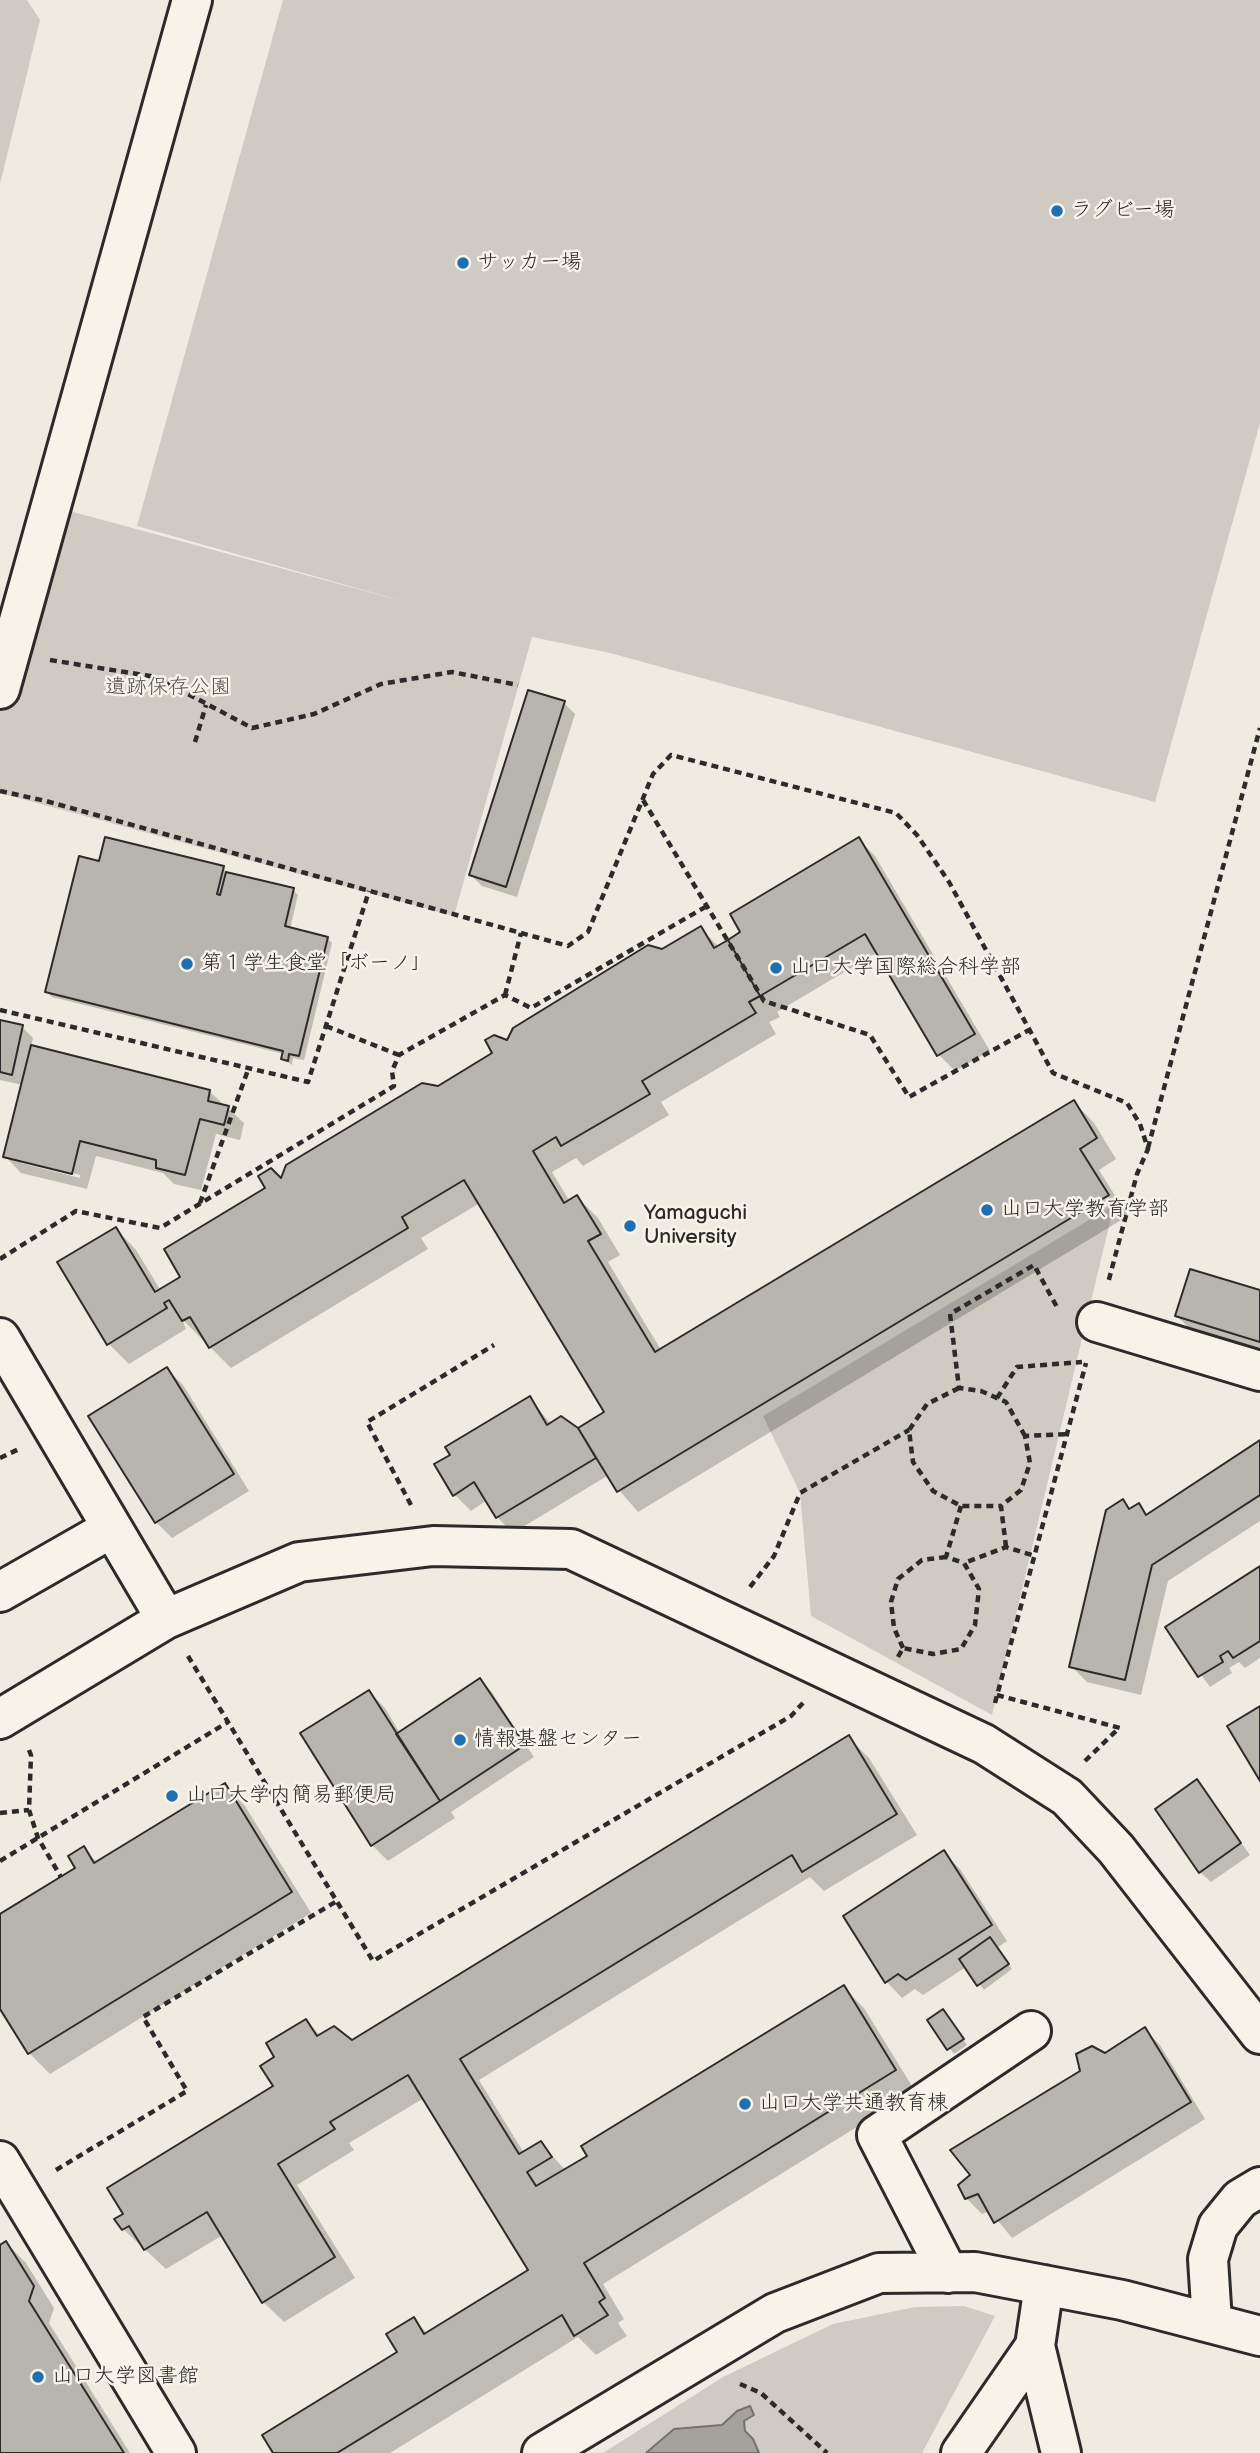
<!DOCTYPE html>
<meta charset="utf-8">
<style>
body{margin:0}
canvas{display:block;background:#efebe0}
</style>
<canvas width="1260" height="2453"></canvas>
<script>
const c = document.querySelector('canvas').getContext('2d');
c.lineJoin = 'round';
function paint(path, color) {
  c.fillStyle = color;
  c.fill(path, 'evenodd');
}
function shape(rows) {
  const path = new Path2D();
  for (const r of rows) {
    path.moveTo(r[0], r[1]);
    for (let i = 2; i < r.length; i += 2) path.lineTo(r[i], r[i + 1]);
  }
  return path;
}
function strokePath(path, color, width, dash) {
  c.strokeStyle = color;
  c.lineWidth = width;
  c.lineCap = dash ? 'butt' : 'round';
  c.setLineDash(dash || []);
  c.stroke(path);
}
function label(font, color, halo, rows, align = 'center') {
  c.font = font + ' "Balsamiq Sans","Klee One",sans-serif';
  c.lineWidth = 5;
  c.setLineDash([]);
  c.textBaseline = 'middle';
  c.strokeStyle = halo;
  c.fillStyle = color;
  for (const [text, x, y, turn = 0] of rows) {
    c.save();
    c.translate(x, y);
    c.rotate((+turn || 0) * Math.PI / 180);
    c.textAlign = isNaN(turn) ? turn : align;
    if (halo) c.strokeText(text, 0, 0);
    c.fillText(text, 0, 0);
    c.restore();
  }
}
paint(shape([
 [0,0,27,0,40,20,0,184],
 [283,0,1260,0,1260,423,1155,802,610,653,532,637,454,916,0,793,0,692,51,506,413,604,137,526],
 [1114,1205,992,1715,811,1616,800,1493,763,1416],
 [964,2306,995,2316,922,2453,603,2453,723,2377,833,2324,915,2307]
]), '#cfcbc2');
const water = shape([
 [750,2406,754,2415,744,2421,745,2431,753,2439,759,2453,646,2453,674,2429,722,2425,737,2411,750,2406]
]);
paint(water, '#a4a29a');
strokePath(water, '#74726e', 2);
paint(shape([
 [564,703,575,714,517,897,482,886,471,875],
 [859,840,875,856,990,1051,955,1071,939,1055,878,952,777,1012,780,1017,769,1022,776,1034,661,1102,669,1115,583,1166,576,1158,552,1172,570,1202,577,1197,598,1218,620,1255,608,1262,661,1350,1074,1102,1094,1123,1116,1159,1099,1170,1128,1216,638,1512,607,1476,513,1533,497,1517,487,1500,471,1511,455,1495,529,1398,551,1424,580,1432,607,1413,480,1203,421,1238,428,1249,231,1368,182,1319,186,1329,129,1364,109,1344,116,1229,136,1250,161,1291,183,1278,282,1181,700,928,719,947,742,933],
 [100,863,223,867,228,874,293,890,298,895,290,929,327,938,332,943,304,1060,293,1058,292,1065,283,1059,284,1054,52,997,47,992],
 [0,1020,22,1027,33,1038,31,1047,210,1092,244,1123,240,1140,216,1134,201,1190,174,1184,163,1173,96,1156,87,1189,21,1173,5,1156,23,1085,0,1080],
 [21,1160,80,1175,80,1178,21,1163],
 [1260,1292,1260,1352,1193,1332,1177,1316],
 [167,1369,183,1385,249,1491,172,1538,156,1522,90,1416],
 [1260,1442,1260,1521,1168,1581,1141,1695,1087,1682,1071,1666,1122,1501,1131,1510,1138,1506,1148,1516],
 [1260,1568,1260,1658,1245,1668,1239,1662,1229,1668,1232,1673,1210,1687,1167,1628],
 [480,1680,491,1691,534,1757,451,1812,455,1818,388,1861,372,1845,303,1733,369,1692,385,1708,400,1733],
 [848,1737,869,1758,917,1835,824,1891,810,1877,479,2080,524,2153,541,2143,566,2171,843,1987,864,2008,915,2091,603,2284,624,2319,618,2323,627,2336,596,2355,578,2337,390,2453,275,2453,399,2352,414,2320,428,2334,530,2271,424,2098,349,2143,354,2150,297,2185,355,2278,284,2322,263,2302,223,2235,166,2269,123,2229,275,2087,277,2058,306,2021,321,2036,351,2042],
 [1197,1782,1250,1855,1211,1882,1200,1872],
 [225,1785,245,1806,311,1913,50,2074,29,2053,0,2006,0,1916,77,1869,83,1849,98,1863],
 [944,1853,960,1869,1007,1941,997,1948,1012,1969,984,1990,966,1967,923,1995,915,1989,902,1998,887,1982],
 [948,2016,967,2045,954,2054,929,2020],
 [1144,2029,1160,2045,1205,2119,1012,2238,990,2211,982,2214,966,2198,1105,2055],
 [6,2243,26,2263,54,2308,49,2323,130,2453,0,2453,0,2247]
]), '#0003');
const building = shape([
 [528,690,565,701,506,887,469,875,528,690],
 [105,837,224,866,217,894,220,895,226,872,294,888,285,926,328,937,299,1056,289,1054,288,1061,281,1059,283,1051,45,992,79,856,99,861,105,837],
 [859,837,975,1034,937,1056,865,934,760,996,728,940,740,932,730,914,859,837],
 [701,926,714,948,728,940,760,996,749,1002,756,1013,642,1081,650,1094,561,1146,556,1137,533,1151,564,1203,577,1195,601,1234,588,1241,655,1352,1074,1100,1097,1138,1080,1149,1109,1195,617,1492,578,1428,604,1412,464,1180,402,1217,408,1228,209,1348,190,1317,182,1321,169,1300,164,1303,167,1308,107,1345,57,1262,116,1227,155,1292,180,1277,164,1249,265,1188,258,1176,271,1168,281,1178,286,1165,422,1083,438,1086,492,1053,485,1040,494,1035,507,1040,513,1028,648,945,662,949,701,926],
 [0,1020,23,1025,12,1075,0,1072,0,1020],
 [31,1045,210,1090,208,1101,229,1106,224,1125,200,1119,185,1175,156,1168,156,1160,80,1141,72,1174,3,1157,31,1045],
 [1190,1269,1260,1290,1260,1342,1175,1316,1190,1269],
 [167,1367,234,1474,155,1523,88,1416,167,1367],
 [530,1396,547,1425,561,1416,578,1428,596,1458,496,1518,474,1482,453,1496,434,1464,450,1455,445,1447,530,1396],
 [1260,1440,1260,1495,1152,1565,1125,1680,1069,1667,1106,1510,1123,1499,1129,1509,1139,1503,1146,1515,1260,1440],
 [1260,1566,1260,1641,1233,1658,1228,1651,1220,1656,1223,1662,1198,1677,1165,1627,1260,1566],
 [480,1678,525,1745,440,1801,396,1734,480,1678],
 [369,1690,440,1801,371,1846,300,1733,369,1690],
 [1260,1706,1260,1781,1227,1726,1260,1706],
 [849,1735,897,1814,802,1872,792,1855,460,2059,519,2154,541,2141,552,2157,527,2172,536,2186,587,2156,581,2146,844,1985,896,2070,584,2263,605,2298,599,2302,608,2315,574,2336,562,2315,337,2453,273,2453,262,2435,397,2352,386,2334,414,2317,424,2334,528,2270,408,2075,330,2122,335,2129,278,2164,335,2257,262,2303,207,2212,144,2250,129,2226,122,2230,114,2219,123,2214,107,2188,273,2086,260,2066,274,2057,266,2043,306,2019,317,2036,334,2026,352,2040,849,1735],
 [1197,1779,1241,1843,1199,1873,1155,1809,1197,1779],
 [225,1783,292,1892,28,2054,0,2009,0,1914,75,1868,68,1856,84,1846,94,1863,225,1783],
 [944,1850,992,1925,906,1980,898,1974,885,1983,843,1916,944,1850],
 [990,1937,1009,1964,977,1986,959,1959,990,1937],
 [943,2009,964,2039,947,2050,927,2020,943,2009],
 [1145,2027,1191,2102,994,2223,978,2194,965,2199,958,2185,970,2175,950,2150,1080,2071,1076,2054,1092,2046,1105,2053,1145,2027],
 [6,2241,34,2286,29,2301,124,2453,0,2453,0,2245,6,2241]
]);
paint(building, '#b8b5ae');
strokePath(building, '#2b2b2b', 2);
const minor = shape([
 [0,689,192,0],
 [1097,1322,1260,1371],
 [0,1338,166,1619],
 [0,1592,112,1528],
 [0,1719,166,1619,299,1562,433,1546,571,1549,984,1744,1067,1797,1116,1849,1260,2034],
 [0,2161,176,2453],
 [948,2273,877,2135,1031,2031],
 [1044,2285,1035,2346,1061,2453],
 [1212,2322,1208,2259,1218,2226,1240,2199,1260,2187],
 [542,2453,775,2313,879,2273,975,2272,1122,2300,1260,2336],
 [961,2453,1035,2346]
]);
strokePath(minor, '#2b2b2b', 44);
strokePath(shape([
 [50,660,156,677,252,728,314,714,381,684,452,672,518,685],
 [195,742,206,705],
 [0,791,46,801,568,946,588,932,653,774,671,755,896,813,917,835,949,882,1053,1073,1127,1103,1140,1124,1148,1149,1137,1174,1108,1283],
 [643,800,764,1001,870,1035,909,1097,1029,1030],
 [505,995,521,933],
 [0,1010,308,1082,369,891],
 [326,1026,399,1055],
 [1148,1148,1260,728],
 [200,1203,248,1070],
 [0,1259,76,1211,160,1228,394,1086,392,1071,399,1055,505,995,531,1008,707,906],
 [959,1388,927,1404,909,1430,913,1462,933,1491,961,1506,1001,1506],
 [997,1398,1017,1367,1082,1362],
 [1025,1436,1006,1402,981,1391,959,1388,950,1314,1034,1265,1058,1309],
 [0,1458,19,1449],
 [411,1505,367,1422,494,1345],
 [961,1506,946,1557,964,1563],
 [1006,1547,1001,1506,1021,1490,1030,1463,1025,1436,1068,1434],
 [750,1587,774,1556,800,1493,909,1430],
 [903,1648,894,1628,891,1602,898,1579,922,1560,946,1557],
 [188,1656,373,1961,791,1716,803,1703],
 [898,1657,903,1648,933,1654,961,1649,975,1625,979,1589,964,1563,1006,1547,1035,1556],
 [997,1695,1120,1728],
 [995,1703,1086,1363],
 [29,1750,31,1755,29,1810,38,1838,61,1877],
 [1085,1761,1119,1728],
 [0,1813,29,1810],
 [0,1861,228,1722],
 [56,2170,187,2091,143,2017,337,1901],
 [740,2384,761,2393,827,2453]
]), '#2b2b2b', 4.5, [7, 5]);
strokePath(minor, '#f7f3e8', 38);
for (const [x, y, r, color] of [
 [1057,211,7,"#1f6fb2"],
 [463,263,7,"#1f6fb2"],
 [187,964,7,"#1f6fb2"],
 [776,968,7,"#1f6fb2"],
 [987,1210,7,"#1f6fb2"],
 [630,1226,7,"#1f6fb2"],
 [460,1740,7,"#1f6fb2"],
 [172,1796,7,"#1f6fb2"],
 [745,2104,7,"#1f6fb2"],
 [38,2377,7,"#1f6fb2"]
]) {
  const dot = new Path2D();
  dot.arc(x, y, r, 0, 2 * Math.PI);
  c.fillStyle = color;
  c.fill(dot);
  strokePath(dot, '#f7f3e8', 2.5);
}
label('21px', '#2b2b2b', '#f7f3e8', [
 ["ラグビー場",1071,211],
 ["サッカー場",477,263],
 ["第１学生食堂「ボーノ」",201,964],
 ["山口大学国際総合科学部",790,968],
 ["山口大学教育学部",1001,1210],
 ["Yamaguchi",644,1214],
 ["University",644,1238],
 ["情報基盤センター",474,1740],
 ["山口大学内簡易郵便局",186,1796],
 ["山口大学共通教育棟",759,2104],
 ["山口大学図書館",52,2377]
], 'left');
label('21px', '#545351', '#f7f3e8', [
 ["遺跡保存公園",168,688]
]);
</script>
